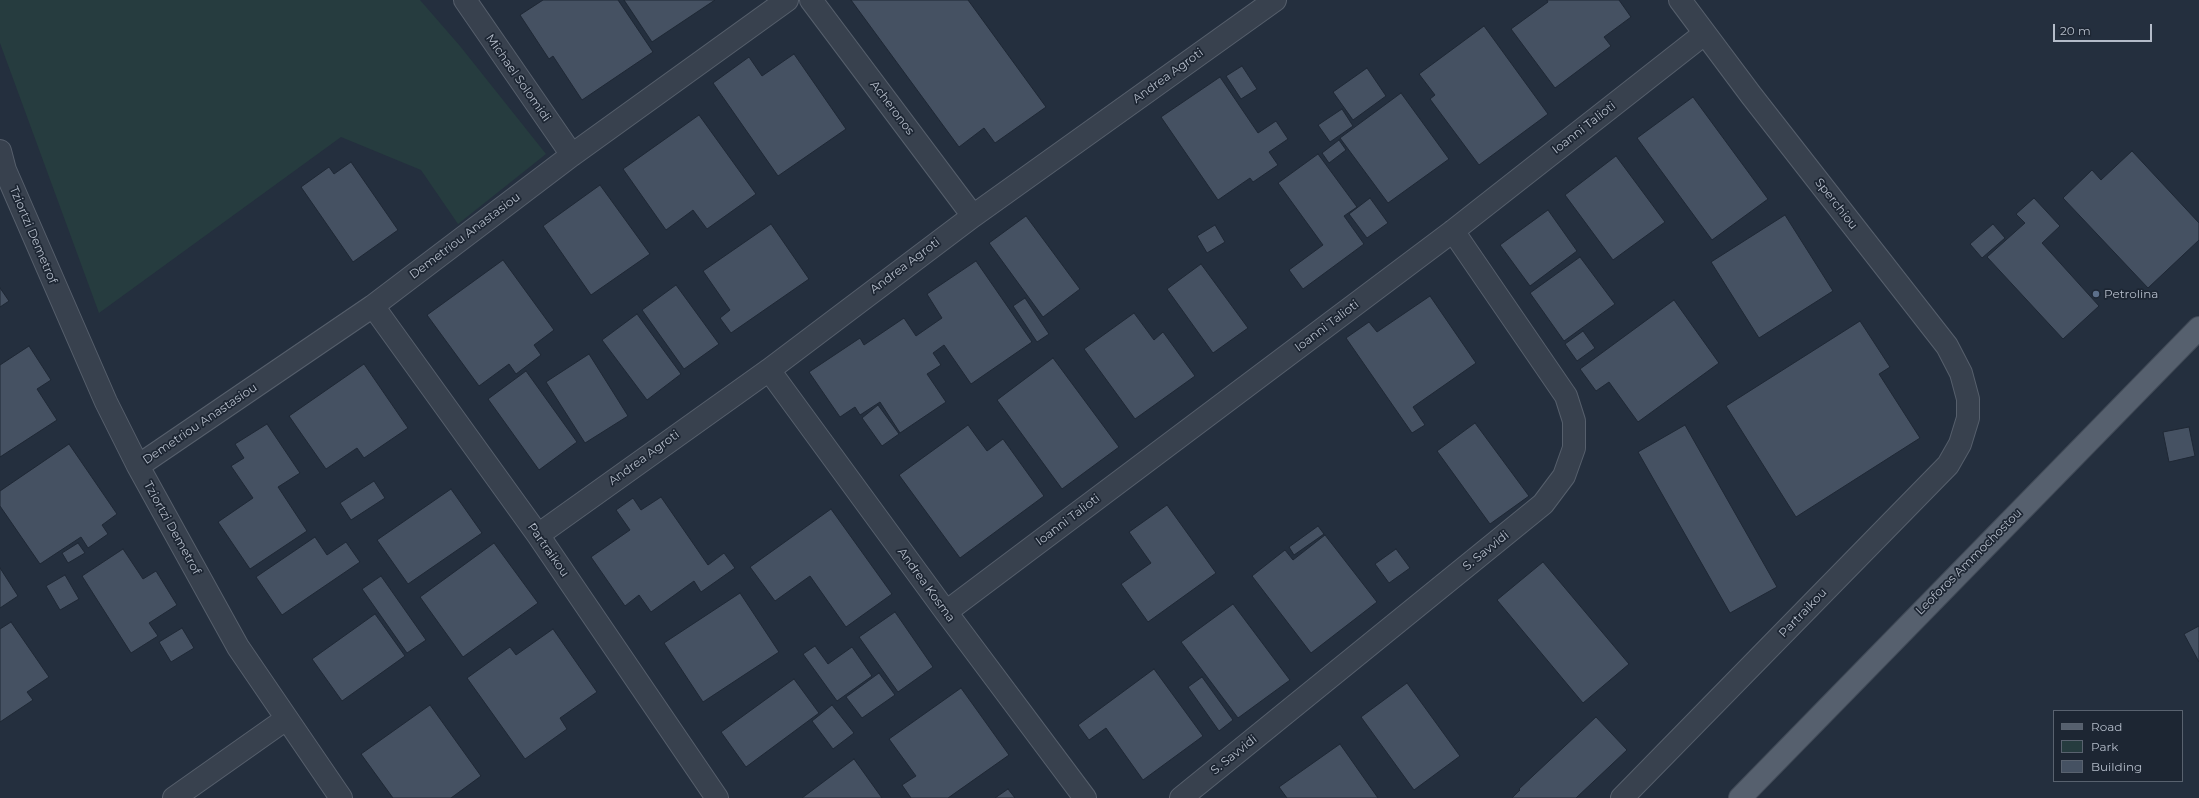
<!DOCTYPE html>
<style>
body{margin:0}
#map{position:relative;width:2199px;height:798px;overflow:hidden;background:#242f3e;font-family:Montserrat,sans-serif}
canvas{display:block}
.legend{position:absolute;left:2053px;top:710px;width:130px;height:72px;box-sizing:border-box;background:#1d2633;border:1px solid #59626f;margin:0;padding:5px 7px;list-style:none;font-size:12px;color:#b4bcc9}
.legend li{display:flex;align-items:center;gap:8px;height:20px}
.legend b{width:20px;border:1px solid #59626f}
.scale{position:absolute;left:2053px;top:24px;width:99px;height:18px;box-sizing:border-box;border:2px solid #b4bcc9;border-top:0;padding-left:5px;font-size:12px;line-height:14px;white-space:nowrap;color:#b4bcc9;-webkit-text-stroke:3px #1d2633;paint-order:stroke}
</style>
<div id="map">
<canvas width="2199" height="798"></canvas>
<ul class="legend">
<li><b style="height:5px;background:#56606e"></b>Road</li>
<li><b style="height:11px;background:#263c3f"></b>Park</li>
<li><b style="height:11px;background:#455162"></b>Building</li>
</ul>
<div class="scale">20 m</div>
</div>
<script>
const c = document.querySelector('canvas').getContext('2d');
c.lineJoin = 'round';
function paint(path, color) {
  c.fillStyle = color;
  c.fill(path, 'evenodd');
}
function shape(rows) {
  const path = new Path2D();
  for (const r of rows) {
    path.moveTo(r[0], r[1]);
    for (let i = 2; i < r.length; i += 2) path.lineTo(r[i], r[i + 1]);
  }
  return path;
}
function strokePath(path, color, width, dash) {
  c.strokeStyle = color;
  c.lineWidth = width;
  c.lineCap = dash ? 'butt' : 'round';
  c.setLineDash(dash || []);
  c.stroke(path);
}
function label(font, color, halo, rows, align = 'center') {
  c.font = font + ' Montserrat,sans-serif';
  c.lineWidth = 3.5;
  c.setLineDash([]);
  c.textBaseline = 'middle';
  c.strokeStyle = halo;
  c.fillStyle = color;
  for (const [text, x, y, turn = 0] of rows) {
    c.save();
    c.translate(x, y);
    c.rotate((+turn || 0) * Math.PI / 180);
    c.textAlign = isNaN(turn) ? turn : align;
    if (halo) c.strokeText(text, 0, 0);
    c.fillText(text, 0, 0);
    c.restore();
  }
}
paint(shape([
 [0,0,420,0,460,46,546,154,458,224,421,170,341,137,99,313,0,43]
]), '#263c3f');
const building = shape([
 [543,0,618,0,653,52,582,100,553,56,549,59,520,15,543,0],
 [624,0,715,0,652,42,624,0],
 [851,0,968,0,1046,107,995,143,984,128,959,147,851,0],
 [1547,0,1619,0,1631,17,1604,37,1611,46,1555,88,1511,29,1548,2,1547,0],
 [1484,26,1548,114,1479,165,1430,99,1435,95,1419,74,1484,26],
 [794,54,846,129,778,176,713,83,749,57,762,76,794,54],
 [1242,66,1257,89,1241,99,1226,76,1242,66],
 [1367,68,1386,96,1353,120,1333,92,1367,68],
 [1220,77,1258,133,1276,121,1288,139,1269,152,1278,165,1253,182,1250,178,1218,200,1161,117,1220,77],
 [1401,93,1449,159,1388,203,1340,138,1401,93],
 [1693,97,1768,199,1712,240,1637,138,1693,97],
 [1342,109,1353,126,1330,142,1318,125,1342,109],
 [699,115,756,194,707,229,693,210,666,230,623,169,699,115],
 [1339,140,1346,150,1329,163,1322,153,1339,140],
 [2132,151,2199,223,2199,240,2148,288,2063,198,2092,170,2101,180,2132,151],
 [1318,154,1357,207,1344,216,1364,244,1303,289,1289,270,1323,245,1278,183,1318,154],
 [1616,156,1665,222,1613,260,1565,195,1616,156],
 [351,162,398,230,353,262,301,187,329,167,334,174,351,162],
 [600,185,650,254,591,295,543,226,600,185],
 [1370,198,1388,223,1367,238,1349,214,1370,198],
 [2034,198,2060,226,2042,243,2099,306,2063,339,1987,257,2025,223,2016,214,2034,198],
 [1548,210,1577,251,1530,286,1500,245,1548,210],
 [1785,215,1833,291,1759,338,1711,262,1785,215],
 [1026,216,1080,289,1043,317,989,243,1026,216],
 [771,224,809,279,731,333,720,318,730,310,703,271,771,224],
 [1993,224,2005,238,1982,258,1970,244,1993,224],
 [1215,225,1225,242,1207,253,1197,236,1215,225],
 [1580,257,1615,304,1564,341,1530,293,1580,257],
 [503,260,554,330,534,345,541,355,516,374,509,364,479,386,427,315,503,260],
 [976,261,1032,342,971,384,944,345,933,353,941,365,927,374,946,402,900,433,880,402,860,415,855,407,840,417,809,372,860,338,864,345,904,318,916,336,942,318,927,294,976,261],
 [1201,264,1248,328,1213,353,1167,289,1201,264],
 [676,285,719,344,684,369,642,310,676,285],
 [0,288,9,301,0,307,0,288],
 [1430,296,1476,363,1413,407,1425,425,1412,433,1346,338,1369,322,1377,332,1430,296],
 [1025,298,1049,334,1037,342,1013,306,1025,298],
 [1674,300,1719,363,1638,422,1609,382,1596,391,1580,369,1674,300],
 [1134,313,1154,340,1163,332,1195,376,1135,419,1084,349,1134,313],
 [637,314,681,374,647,400,602,340,637,314],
 [1860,321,1890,367,1879,374,1920,438,1796,517,1726,406,1860,321],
 [1583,331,1595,348,1577,361,1565,344,1583,331],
 [29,346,51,380,37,389,57,420,0,457,0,365,29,346],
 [589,354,628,416,585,443,546,382,589,354],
 [1053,358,1119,447,1062,489,997,400,1053,358],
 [364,364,408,428,364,458,357,448,326,469,289,416,364,364],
 [526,371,577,442,539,470,488,399,526,371],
 [878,405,899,434,882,446,862,418,878,405],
 [1475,423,1529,496,1490,524,1437,451,1475,423],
 [267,424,300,473,278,487,307,531,250,569,218,522,253,498,231,466,244,458,235,444,267,424],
 [968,425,987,451,1003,439,1044,496,960,558,899,475,968,425],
 [1685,425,1777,587,1730,613,1638,452,1685,425],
 [2189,427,2195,456,2169,462,2163,432,2189,427],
 [69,444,117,514,102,525,108,534,88,548,81,537,40,564,0,506,0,491,69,444],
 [374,481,385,498,351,520,340,503,374,481],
 [451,489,482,533,408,584,377,540,451,489],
 [661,497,708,565,724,553,735,568,701,592,694,581,651,612,639,595,625,606,591,557,630,530,616,510,633,498,641,510,661,497],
 [1167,505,1216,573,1148,622,1121,584,1151,563,1129,532,1167,505],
 [831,509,892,594,846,627,810,576,775,601,750,567,831,509],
 [1318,526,1324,534,1294,555,1289,547,1318,526],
 [1325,535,1377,602,1311,653,1252,576,1285,550,1293,560,1325,535],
 [315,537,327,555,346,542,360,562,282,615,256,577,315,537],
 [78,543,85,553,68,563,62,553,78,543],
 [494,543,538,603,463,657,420,597,494,543],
 [123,549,143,579,156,571,177,605,149,623,158,636,131,653,82,576,123,549],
 [1396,549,1410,568,1389,583,1375,564,1396,549],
 [1543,562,1629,664,1583,703,1497,600,1543,562],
 [0,568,18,596,0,608,0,568],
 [65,575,79,599,60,610,46,586,65,575],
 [381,576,426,640,407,653,362,589,381,576],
 [740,593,779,652,703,702,664,643,740,593],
 [1233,604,1290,680,1238,718,1181,642,1233,604],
 [895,612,933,667,898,692,859,637,895,612],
 [375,614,405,656,342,701,312,659,375,614],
 [11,622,49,677,27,692,33,700,0,722,0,629,11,622],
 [2199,626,2199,662,2184,634,2199,626],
 [182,628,194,648,171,662,159,642,182,628],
 [553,629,597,692,560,718,567,729,525,759,467,678,510,647,516,655,553,629],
 [815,646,828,664,852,647,872,676,837,701,803,654,815,646],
 [1154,669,1203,736,1143,780,1106,728,1089,740,1078,725,1154,669],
 [879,673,895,695,862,718,846,697,879,673],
 [1202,677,1233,720,1219,731,1188,687,1202,677],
 [794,679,819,713,746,767,721,732,794,679],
 [1407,683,1460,756,1414,790,1361,717,1407,683],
 [961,688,1009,755,948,798,911,798,902,785,916,776,889,739,961,688],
 [430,705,481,776,451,798,393,798,361,754,430,705],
 [832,705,854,733,833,749,812,721,832,705],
 [1596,717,1627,750,1576,798,1512,798,1520,790,1519,789,1596,717],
 [1340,744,1378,798,1287,798,1279,787,1340,744],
 [854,759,882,798,802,798,854,759],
 [1008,789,1015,798,995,798,1008,789]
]);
paint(building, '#455162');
strokePath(building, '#1f2835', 1);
const minor = shape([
 [465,0,572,155],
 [811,0,973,216],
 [0,151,5,170,106,402,138,466,238,647,341,798],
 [373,306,538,535,717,798],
 [769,370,946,612,1085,798],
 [138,466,373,306,572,155,787,0],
 [538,535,769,370,973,216,1275,0],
 [946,612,1453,231,1704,34],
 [174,798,286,719],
 [1181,798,1543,504,1564,476,1574,448,1574,421,1566,396,1453,231],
 [1622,798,1948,465,1960,444,1968,418,1968,399,1961,373,1947,346,1751,95,1680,0]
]);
const major = shape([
 [1740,798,2199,328]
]);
strokePath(minor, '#565f6c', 24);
strokePath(major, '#414a57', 24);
strokePath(minor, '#38414e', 22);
strokePath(major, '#56606e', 22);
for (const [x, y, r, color] of [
 [2096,294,4,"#5c6f8a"]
]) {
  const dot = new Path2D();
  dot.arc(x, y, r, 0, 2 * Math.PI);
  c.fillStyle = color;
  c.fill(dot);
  strokePath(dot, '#1d2633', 1.5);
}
label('12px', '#b4bcc9', '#1d2633', [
 ["Andrea Agroti",1168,76,-36],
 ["Michael Solomidi",518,78,55],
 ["Acheronos",892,108,53],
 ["Ioanni Talioti",1584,128,-38],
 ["Sperchiou",1836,204,52],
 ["Tziortzi Demetrof",33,235,67],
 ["Demetriou Anastasiou",465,236,-37],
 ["Andrea Agroti",905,266,-37],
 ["Ioanni Talioti",1327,326,-37],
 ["Demetriou Anastasiou",200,424,-34],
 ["Andrea Agroti",644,458,-36],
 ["Ioanni Talioti",1068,520,-37],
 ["Tziortzi Demetrof",172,528,61],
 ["Partraikou",548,550,55],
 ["S. Savvidi",1486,551,-39],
 ["Leoforos Ammochostou",1969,562,-45],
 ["Andrea Kosma",926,585,54],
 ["Partraikou",1803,613,-46],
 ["S. Savvidi",1234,755,-39]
]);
label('12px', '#b4bcc9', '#1d2633', [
 ["Petrolina",2104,294]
], 'left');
</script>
